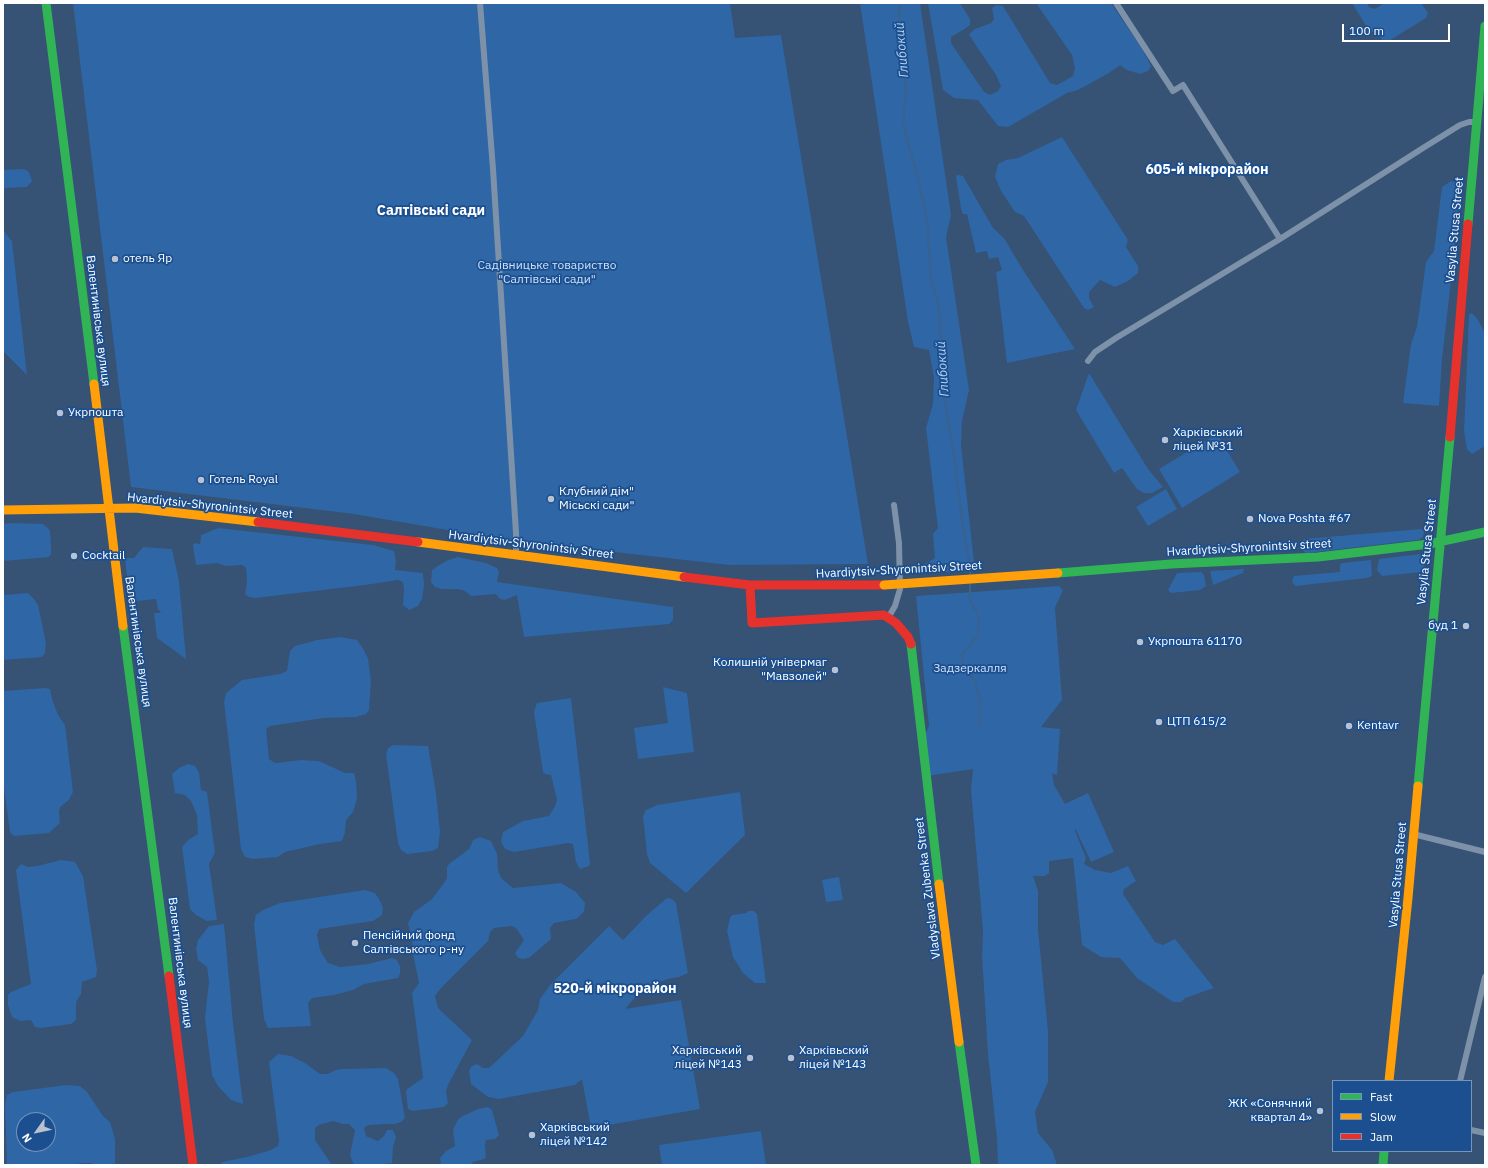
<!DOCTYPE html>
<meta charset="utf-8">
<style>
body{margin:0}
#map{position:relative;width:1488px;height:1168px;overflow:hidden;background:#365274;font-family:"IBM Plex Sans",sans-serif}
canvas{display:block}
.frame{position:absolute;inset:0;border:4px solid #fff;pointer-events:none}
.legend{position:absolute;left:1332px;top:1080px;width:140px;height:72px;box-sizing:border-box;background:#1b4f8f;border:1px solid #7695bc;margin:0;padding:5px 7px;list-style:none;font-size:12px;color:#fff}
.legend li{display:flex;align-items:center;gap:8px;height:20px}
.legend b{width:20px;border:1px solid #7695bc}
.north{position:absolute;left:16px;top:1112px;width:40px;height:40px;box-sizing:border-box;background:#1b4f8f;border:1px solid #7695bc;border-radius:50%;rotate:237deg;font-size:11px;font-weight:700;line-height:16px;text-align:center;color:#fff}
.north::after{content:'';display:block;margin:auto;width:14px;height:18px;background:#b9c2ce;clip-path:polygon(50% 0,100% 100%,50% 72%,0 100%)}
.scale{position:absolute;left:1342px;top:24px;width:108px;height:18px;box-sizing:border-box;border:2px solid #fff;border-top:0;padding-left:5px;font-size:12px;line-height:14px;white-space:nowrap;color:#fff;-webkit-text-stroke:3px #1b4f8f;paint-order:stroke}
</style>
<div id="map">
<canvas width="1488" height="1168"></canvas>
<div class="frame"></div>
<ul class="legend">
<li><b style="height:5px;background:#30b455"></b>Fast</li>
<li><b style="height:5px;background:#ff9f0a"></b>Slow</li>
<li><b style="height:5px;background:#e5322d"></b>Jam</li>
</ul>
<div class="north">N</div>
<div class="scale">100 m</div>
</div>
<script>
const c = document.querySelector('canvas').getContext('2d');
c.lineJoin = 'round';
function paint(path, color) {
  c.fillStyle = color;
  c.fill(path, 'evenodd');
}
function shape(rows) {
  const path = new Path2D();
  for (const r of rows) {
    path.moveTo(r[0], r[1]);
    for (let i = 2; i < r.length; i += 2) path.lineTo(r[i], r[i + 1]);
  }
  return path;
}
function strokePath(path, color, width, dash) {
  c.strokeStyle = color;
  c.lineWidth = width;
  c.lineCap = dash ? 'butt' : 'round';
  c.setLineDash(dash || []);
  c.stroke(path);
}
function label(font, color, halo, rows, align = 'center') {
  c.font = font + ' "IBM Plex Sans",sans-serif';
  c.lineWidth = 3.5;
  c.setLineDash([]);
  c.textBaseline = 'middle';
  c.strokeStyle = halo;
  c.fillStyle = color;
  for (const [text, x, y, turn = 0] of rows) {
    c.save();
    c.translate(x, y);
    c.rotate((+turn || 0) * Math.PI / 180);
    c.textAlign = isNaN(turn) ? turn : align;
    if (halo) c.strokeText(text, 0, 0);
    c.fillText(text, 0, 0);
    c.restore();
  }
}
paint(shape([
 [73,3,730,3,735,38,781,35,868,564,729,565,500,539,354,514,131,487],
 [860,3,920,3,951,215,946,237,969,390,962,421,961,445,975,571,923,573,923,565,935,558,933,534,938,528,926,428,933,404,934,378,929,350,914,347,908,322],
 [928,3,960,3,970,19,970,25,963,30,951,37,951,43,984,92,990,95,998,91,1001,86,996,75,973,41,969,34,975,29,991,23,994,19,992,8,996,5,1003,6,1050,83,1057,85,1073,76,1075,69,1072,55,1036,3,1111,3,1142,49,1151,66,1148,71,1140,74,1127,70,1120,65,1109,73,1078,90,1067,93,1008,127,998,126,978,100,954,98,943,90],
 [1352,3,1367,3,1369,7,1375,9,1384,3,1421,3,1428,13,1426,18,1387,42,1382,40,1377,32,1370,32],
 [1062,137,1128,240,1126,247,1138,266,1138,273,1128,281,1115,287,1100,280,1089,292,1089,298,1094,307,1088,310,1084,308,1024,216,1015,212,1001,191,995,177,998,164,1006,160,1018,158],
 [24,169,29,172,32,181,27,187,3,188,3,170],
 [957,175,959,175,963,176,993,228,1004,238,1023,270,1075,349,1007,363,996,272,1002,270,998,257,989,259,987,251,976,253,967,214,963,214,961,209,956,177],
 [1451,181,1462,185,1442,359,1439,406,1403,403,1411,344,1417,327,1426,262,1434,251,1442,187],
 [3,230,12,241,27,375,3,351],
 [1472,313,1478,320,1485,333,1485,446,1472,454,1467,449,1464,431,1469,314],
 [1089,373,1148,469,1163,487,1152,493,1144,493,1137,489,1122,468,1114,473,1076,410],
 [1217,434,1240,472,1182,508,1159,469],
 [1166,489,1177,509,1148,526,1136,507],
 [12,523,43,524,48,528,50,531,51,545,51,554,49,557,3,561,3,524],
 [218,528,373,545,394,551,396,561,395,570,423,573,424,585,422,599,418,606,409,610,403,605,404,590,403,582,398,580,365,585,255,598,249,597,245,594,247,582,246,568,242,565,225,566,217,563,196,565,193,546,194,543,200,544,201,535],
 [1421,529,1424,531,1423,537,1418,540,1306,553,1302,550,1301,544,1304,539],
 [143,547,172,549,179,581,186,659,157,638,154,613,161,613,158,609,156,599,137,601,132,599,129,594,125,558,134,558],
 [1421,554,1425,563,1422,572,1382,576,1377,570,1379,559],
 [458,557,486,563,497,568,499,572,497,582,673,607,673,620,669,624,524,637,517,595,505,600,500,599,496,594,471,596,465,591,458,589,442,589,435,587,431,582,432,570,436,567,448,560],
 [1371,560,1372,576,1367,578,1295,586,1292,581,1294,576,1340,572,1340,565,1342,563],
 [1244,569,1243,573,1213,585,1210,571],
 [1201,572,1204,575,1206,586,1200,590,1171,593,1168,590,1177,573],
 [1059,586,1063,590,1055,608,1062,700,1041,727,1060,729,1057,775,1052,773,1054,785,1065,804,1088,793,1114,852,1091,862,1075,828,1075,831,1086,858,1084,864,1095,870,1111,873,1128,866,1136,881,1124,889,1123,894,1155,942,1163,945,1175,939,1214,988,1185,998,1181,1002,1173,1002,1137,978,1120,958,1101,957,1082,945,1073,858,1049,861,1049,873,1045,876,1033,876,1038,891,1038,930,1048,1031,1048,1082,1035,1112,1038,1133,1052,1150,1057,1165,998,1165,997,1139,988,1054,982,955,983,932,971,789,973,769,927,776,923,739,929,726,916,596],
 [28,593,34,599,38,605,46,643,45,653,42,657,3,660,3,595],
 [341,637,357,640,364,650,368,659,371,681,369,710,366,714,356,717,324,718,270,726,266,729,269,759,275,763,301,760,319,761,345,773,354,773,356,781,357,799,353,812,346,820,345,832,342,841,320,844,285,852,278,857,253,859,245,857,241,849,224,702,226,693,242,680,280,674,287,671,290,651,295,646,317,640],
 [663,687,687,693,694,752,638,759,634,728,668,723],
 [45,688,50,689,52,699,58,715,65,725,73,792,69,800,60,807,59,812,60,823,49,833,14,836,10,832,3,780,3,691],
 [571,698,590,863,589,866,580,869,576,862,573,844,568,843,514,852,505,849,501,842,503,832,523,821,549,816,555,806,557,800,551,775,545,774,543,772,534,712,537,703],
 [393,745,428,746,436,793,440,832,438,848,432,851,407,854,401,850,398,843,386,754,388,748],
 [188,764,195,766,199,773,201,790,207,792,215,853,209,864,217,920,207,921,196,915,190,909,182,847,188,840,198,834,197,815,191,801,185,795,175,793,172,774,179,768],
 [740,792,745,835,686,893,650,863,647,854,643,816,646,810,657,805],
 [480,837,491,841,497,854,498,871,502,879,513,888,561,883,576,892,585,903,584,912,576,919,554,923,550,928,551,939,529,958,523,959,518,958,515,953,524,940,516,928,512,926,494,928,490,932,488,941,442,987,435,996,438,1008,472,1040,448,1085,446,1092,448,1103,444,1107,413,1111,408,1109,406,1092,407,1089,423,1078,412,993,419,983,413,954,412,940,408,923,414,912,432,899,444,883,447,878,447,867,449,864,469,849,473,840],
 [61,860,75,862,83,876,97,970,96,977,82,982,81,994,76,1002,76,1020,71,1024,41,1028,35,1027,31,1020,20,1021,12,1017,8,1005,8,995,11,992,31,984,16,870,21,864,28,867,37,866],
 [839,877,843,900,826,902,822,880],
 [365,890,375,893,379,899,383,907,382,915,373,921,319,929,317,935,320,950,328,963,340,967,368,964,392,958,397,960,400,966,400,974,398,978,364,984,353,990,334,995,312,998,308,1003,311,1026,268,1028,264,1019,254,924,256,915,263,910,280,903],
 [667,898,672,899,676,903,688,973,679,977,668,979,644,987,625,1009,681,1000,700,1109,591,1128,582,1079,575,1085,499,1099,488,1097,471,1084,469,1070,472,1066,477,1064,483,1068,489,1068,523,1036,538,1010,540,999,551,984,609,926,623,940,647,915],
 [748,911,754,911,757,914,766,983,755,983,743,973,733,957,727,931,730,918,732,915,746,913],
 [224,924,233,1023,243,1104,231,1100,218,1086,212,1075,205,1018,209,981,207,967,198,960,196,949,198,940,209,926],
 [278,1054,291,1056,305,1063,320,1074,327,1074,336,1070,342,1069,386,1068,394,1073,398,1079,405,1118,401,1122,395,1124,385,1124,368,1125,364,1128,366,1136,378,1141,384,1136,387,1130,393,1130,396,1137,393,1146,392,1163,378,1165,357,1165,353,1163,350,1155,355,1130,349,1124,343,1124,333,1121,319,1125,315,1128,315,1140,332,1165,221,1165,221,1163,227,1161,247,1157,271,1150,278,1146,279,1141,269,1062],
 [66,1085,80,1086,87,1092,103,1116,110,1122,115,1139,115,1165,92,1165,91,1163,84,1163,68,1165,5,1165,7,1163,5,1104,7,1095,13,1092],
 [24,1120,48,1120,48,1144,24,1144],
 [488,1107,492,1110,499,1135,495,1139,486,1140,485,1145,486,1157,484,1159,473,1162,471,1165,441,1165,440,1158,446,1151,455,1146,453,1130,457,1121,461,1117,478,1109],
 [761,1131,766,1165,662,1165,659,1145]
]), '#2f66a5');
strokePath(shape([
 [899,3,900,50,906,89,903,125,918,178,927,220,931,279,939,307,945,403,954,456,964,536,970,563,970,577],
 [970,581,970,600,979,616,978,634,969,647,962,653,962,662,965,670,974,679,980,700,980,725]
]), '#3b618d', 2);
strokePath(shape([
 [480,3,493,169,516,533,516,554],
 [1116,3,1173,91,1183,85,1280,239],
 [1088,361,1095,352,1116,338,1280,239,1423,148,1460,125,1469,122,1476,122],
 [888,618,895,606,900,589,899,543,894,505],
 [1413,834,1485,852],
 [1460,1081,1485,977],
 [1471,1130,1485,1133]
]), '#7d92a8', 6);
strokePath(shape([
 [46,3,94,384],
 [1468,224,1485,26],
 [1058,573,1171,564,1318,557,1429,544,1485,532],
 [123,626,169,976],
 [911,644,939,884],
 [1418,786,1450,437],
 [959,1042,976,1165],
 [1383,1165,1384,1151]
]), '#30b455', 9);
strokePath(shape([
 [94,384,123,626],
 [3,510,135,508,258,522],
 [418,542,684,577],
 [939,884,959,1042],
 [1389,1081,1408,898,1418,786]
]), '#ff9f0a', 9);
strokePath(shape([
 [1450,437,1468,224],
 [258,522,418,542],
 [684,577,750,585,884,585],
 [750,585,752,623,884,615,896,623,908,637,911,644],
 [169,976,193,1165]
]), '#e5322d', 9);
strokePath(shape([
 [884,585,1058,573]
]), '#ff9f0a', 9);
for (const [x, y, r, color] of [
 [115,259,4,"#b9c2ce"],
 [60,413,4,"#b9c2ce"],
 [1165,440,4,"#b9c2ce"],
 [201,480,4,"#b9c2ce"],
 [551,499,4,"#b9c2ce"],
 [1250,519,4,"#b9c2ce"],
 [74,556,4,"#b9c2ce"],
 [1466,626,4,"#b9c2ce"],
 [1140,642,4,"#b9c2ce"],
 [835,670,4,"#b9c2ce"],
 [1159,722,4,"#b9c2ce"],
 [1349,726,4,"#b9c2ce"],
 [355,943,4,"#b9c2ce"],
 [750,1058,4,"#b9c2ce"],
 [791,1058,4,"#b9c2ce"],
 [1320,1111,4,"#b9c2ce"],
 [532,1135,4,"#b9c2ce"]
]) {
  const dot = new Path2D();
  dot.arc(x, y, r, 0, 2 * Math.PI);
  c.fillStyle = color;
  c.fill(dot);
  strokePath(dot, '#1b4f8f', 1.5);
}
label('12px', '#fff', '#1b4f8f', [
 ["Vasylia Stusa Street",1455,230,-85],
 ["Валентинівська вулиця",98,321,83],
 ["Hvardiytsiv-Shyronintsiv Street",210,506,6],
 ["Hvardiytsiv-Shyronintsiv Street",531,545,7],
 ["Hvardiytsiv-Shyronintsiv street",1249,548,-3],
 ["Vasylia Stusa Street",1427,552,-84],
 ["Hvardiytsiv-Shyronintsiv Street",899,570,-3],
 ["Валентинівська вулиця",138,642,82],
 ["Vasylia Stusa Street",1398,875,-85],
 ["Vladyslava Zubenka Street",928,888,-97],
 ["Валентинівська вулиця",180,963,83]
]);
label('12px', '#fff', '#1b4f8f', [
 ["отель Яр",123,259],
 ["Укрпошта",68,413],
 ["Харківський",1173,433],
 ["ліцей №31",1173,447],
 ["Готель Royal",209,480],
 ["Клубний дім\"",559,492],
 ["Місьскі сади\"",559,506],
 ["Nova Poshta #67",1258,519],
 ["Cocktail",82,556],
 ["буд 1",1458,626,"right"],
 ["Укрпошта 61170",1148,642],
 ["Колишній універмаг",827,663,"right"],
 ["\"Мавзолей\"",827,677,"right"],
 ["ЦТП 615/2",1167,722],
 ["Kentavr",1357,726],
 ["Пенсійний фонд",363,936],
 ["Салтівського р-ну",363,950],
 ["Харківський",742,1051,"right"],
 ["ліцей №143",742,1065,"right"],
 ["Харківьский",799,1051],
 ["ліцей №143",799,1065],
 ["ЖК «Сонячний",1312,1104,"right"],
 ["квартал 4»",1312,1118,"right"],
 ["Харківський",540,1128],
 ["ліцей №142",540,1142]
], 'left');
label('12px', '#cfe3fa', '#1b4f8f', [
 ["Садівницьке товариство",547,266],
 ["\"Салтівські сади\"",547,280],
 ["Задзеркалля",970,669]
]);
label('italic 13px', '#b5d3f5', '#1b4f8f', [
 ["Глибокий",902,50,-95],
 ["Глибокий",943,369,-94]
]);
label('bold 14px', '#fff', '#1b4f8f', [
 ["605-й мікрорайон",1207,170],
 ["Салтівські сади",431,211],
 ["520-й мікрорайон",615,989]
]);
</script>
